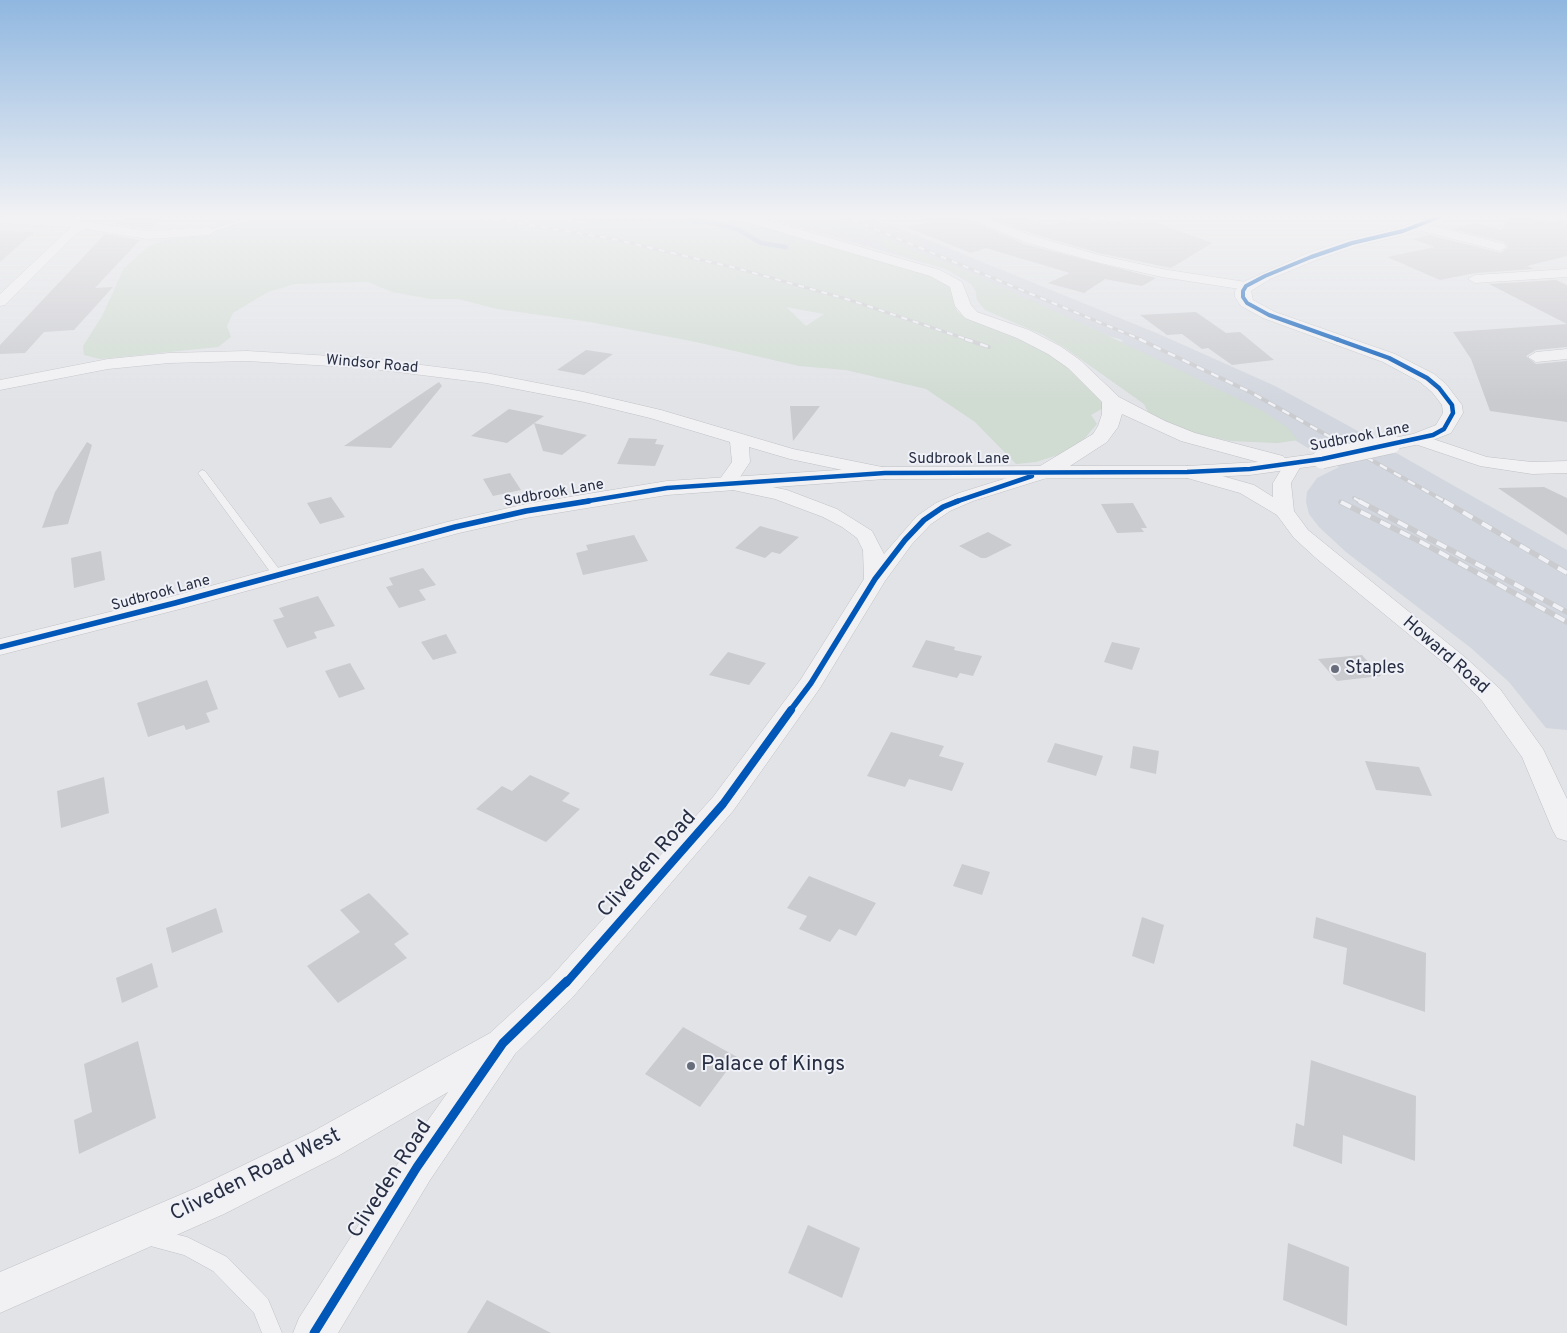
<!DOCTYPE html>
<style>
body{margin:0}
canvas{display:block;background:#e1e3e7}
</style>
<canvas width="1567" height="1333"></canvas>
<script>
const c = document.querySelector('canvas').getContext('2d');
c.lineJoin = 'round';
function paint(path, color) {
  c.fillStyle = color;
  c.fill(path, 'evenodd');
}
function shape(rows) {
  const path = new Path2D();
  for (const r of rows) {
    path.moveTo(r[0], r[1]);
    for (let i = 2; i < r.length; i += 2) path.lineTo(r[i], r[i + 1]);
  }
  return path;
}
function strokePath(path, color, width, dash) {
  c.strokeStyle = color;
  c.lineWidth = width;
  c.lineCap = dash ? 'butt' : 'round';
  c.setLineDash(dash || []);
  c.stroke(path);
}
function label(font, color, halo, rows, align = 'center') {
  c.font = font + ' Overpass,sans-serif';
  c.lineWidth = 4;
  c.setLineDash([]);
  c.textBaseline = 'middle';
  c.strokeStyle = halo;
  c.fillStyle = color;
  for (const [text, x, y, turn = 0] of rows) {
    c.save();
    c.translate(x, y);
    c.rotate((+turn || 0) * Math.PI / 180);
    c.textAlign = isNaN(turn) ? turn : align;
    if (halo) c.strokeText(text, 0, 0);
    c.fillText(text, 0, 0);
    c.restore();
  }
}
paint(shape([
 [757,215,867,215,1159,334,1275,386,1347,425,1567,550,1567,730,1546,728,1509,682,1471,648,1346,552,1319,527,1309,514,1306,502,1307,492,1317,478,1339,467,1285,434,1117,349,1123,340,977,300,976,292,971,284,946,269]
]), '#d2d6de');
paint(shape([
 [215,215,727,215,929,274,949,285,957,311,963,316,1047,351,1084,380,1105,407,1091,415,1097,424,1084,439,1064,453,1036,462,1016,464,975,422,926,389,846,370,799,366,696,342,590,322,497,309,458,299,430,299,392,292,368,282,295,284,268,292,233,313,227,326,231,337,218,347,100,359,84,355,83,346,102,316,124,268,149,246,165,240,212,233,217,224],
 [786,307,824,314,806,326],
 [765,215,831,215,872,231,917,252,962,269,1096,330,1184,372,1263,411,1288,428,1298,440,1278,443,1230,441,1182,430,1149,414,1144,404,1065,348,1043,335,985,310,977,300,976,292,971,284,960,276,946,269,897,254,874,240,831,229,790,224,770,220,764,217]
]), '#d0dbd2');
strokePath(shape([
 [559,215,591,220,644,219,708,222,737,229,761,243,786,247]
]), '#adbcd4', 4.5);
paint(shape([
 [130,215,164,215,151,229,114,224],
 [918,215,959,215,1024,244,1156,278,1142,286,1105,279,1084,293,1048,283,1070,273,986,248,971,253,906,227,931,222,917,217],
 [980,215,1022,215,1048,225,1084,217,1099,222,1128,219,1135,223,1152,221,1212,243,1171,268,1099,253,1034,234],
 [1509,215,1567,222,1567,256,1527,266,1534,269,1475,273,1440,280,1387,257,1435,247,1413,239,1429,235,1501,253,1508,247,1504,242,1452,229,1475,223,1502,230],
 [0,231,34,232,0,262],
 [105,234,140,240,95,288,113,287,74,330,44,332,25,353,0,354,0,345],
 [1556,280,1567,285,1567,324,1489,284],
 [1196,312,1226,333,1240,332,1274,360,1232,365,1208,348,1202,349,1182,334,1167,335,1140,315],
 [1567,324,1567,347,1536,350,1526,356,1536,364,1567,361,1567,422,1490,411,1471,359,1453,332],
 [586,350,613,354,584,375,557,370],
 [439,382,442,386,391,448,344,446],
 [790,406,820,406,793,441],
 [509,409,544,416,507,443,471,436],
 [534,423,587,435,562,455,543,451],
 [629,438,657,439,655,444,664,445,655,466,617,464],
 [87,442,92,445,68,524,42,528,55,492],
 [510,473,521,490,493,496,483,479],
 [1544,487,1567,498,1567,535,1498,488],
 [331,497,345,517,320,524,307,503],
 [1133,503,1147,528,1141,528,1144,532,1117,533,1101,504],
 [760,526,799,537,780,554,772,552,765,558,735,548],
 [988,532,1012,545,986,558,981,558,959,546],
 [634,535,648,561,583,575,576,553,588,550,586,545],
 [101,551,105,580,74,588,71,558],
 [423,568,436,585,419,590,426,600,399,608,386,587,393,585,389,578],
 [318,596,335,626,314,632,317,638,287,648,273,620,284,617,279,608],
 [446,634,457,653,433,660,421,642],
 [926,640,955,647,954,650,982,656,973,676,960,673,957,678,912,667],
 [1112,642,1140,648,1132,670,1104,662],
 [728,652,766,663,749,685,709,675],
 [1362,655,1381,676,1337,681,1318,659],
 [350,663,365,689,339,698,325,671],
 [207,680,218,709,206,713,210,722,186,730,184,725,148,737,137,703],
 [891,732,944,746,939,756,964,763,952,791,909,779,905,787,867,776],
 [1055,743,1103,756,1096,776,1047,762],
 [1133,746,1159,751,1156,774,1130,768],
 [1365,761,1419,767,1432,796,1376,790],
 [530,775,570,793,562,801,580,809,546,842,476,809,502,786,512,791],
 [104,777,109,813,61,828,57,791],
 [962,864,990,872,982,895,953,886],
 [809,876,876,903,856,936,839,929,830,942,799,929,807,916,787,908],
 [369,893,409,934,394,944,407,958,338,1003,307,966,360,932,340,910],
 [216,908,223,932,172,953,166,928],
 [1142,917,1164,925,1154,964,1132,956],
 [1316,917,1426,953,1425,1012,1343,984,1347,948,1313,938],
 [152,963,158,987,122,1003,116,978],
 [683,1027,737,1057,700,1107,645,1074],
 [138,1041,156,1118,79,1154,74,1120,92,1112,84,1064],
 [1311,1060,1416,1096,1415,1161,1343,1135,1342,1164,1293,1146,1296,1123,1304,1126],
 [808,1225,860,1248,842,1298,788,1273],
 [1288,1243,1349,1267,1347,1326,1283,1300],
 [487,1300,551,1333,467,1333]
]), '#cacbcf');
const service = shape([
 [257,215,264,215,211,232,206,231,257,215],
 [202,470,205,471,282,573,283,575,282,577,274,577,198,473,202,470],
 [150,1228,187,1237,227,1257,268,1299,282,1333,262,1333,254,1313,213,1271,184,1255,143,1244,141,1237,143,1230,150,1228]
]);
const minor = shape([
 [961,215,976,215,1033,236,1099,255,1162,269,1246,282,1253,286,1246,290,1162,277,1096,262,1025,242,961,215],
 [0,217,59,218,147,231,209,227,215,231,209,235,147,239,85,229,76,234,5,305,0,306,0,294,71,227,0,223,0,217],
 [1418,222,1504,244,1506,247,1500,251,1414,229,1412,226,1418,222],
 [1567,269,1567,277,1475,283,1468,279,1475,275,1567,269],
 [1567,349,1567,359,1536,362,1528,357,1536,352,1567,349],
 [247,351,365,358,486,373,584,392,661,410,793,449,892,469,894,473,892,477,885,479,790,459,749,447,750,462,738,480,787,490,837,509,872,531,884,554,917,516,936,503,959,493,1039,468,1046,466,1053,468,1055,472,1053,476,973,501,950,511,931,524,912,544,885,581,820,688,733,811,572,998,515,1054,430,1180,338,1333,293,1333,299,1318,404,1154,448,1092,338,1156,224,1214,0,1313,0,1272,196,1188,312,1132,490,1033,550,978,713,797,801,679,864,579,863,550,857,538,842,527,823,517,775,499,719,487,717,483,732,462,730,442,650,418,584,402,486,383,365,368,247,361,169,363,108,369,0,390,0,380,108,359,169,353,247,351],
 [1418,434,1487,457,1532,462,1567,461,1567,473,1532,474,1480,466,1412,443,1409,439,1412,435,1418,434],
 [1293,459,1299,460,1302,464,1291,483,1294,511,1308,530,1466,658,1500,689,1543,749,1567,799,1567,841,1557,838,1553,831,1522,757,1482,701,1450,668,1317,559,1294,538,1277,515,1240,493,1180,476,1178,472,1180,468,1187,466,1194,468,1254,485,1273,497,1273,483,1287,460,1293,459]
]);
const tertiary = shape([
 [730,215,750,215,940,270,962,282,971,305,977,312,1029,330,1060,346,1080,360,1119,397,1165,421,1195,433,1283,456,1285,458,1322,453,1329,455,1332,459,1329,463,1322,465,1250,475,1187,478,885,479,667,495,526,518,459,533,184,608,0,655,0,639,166,598,447,522,526,504,667,481,885,467,1040,466,1093,434,1098,426,1102,414,1102,402,1068,368,1048,354,1017,338,965,318,955,306,950,287,930,276,732,218,730,215],
 [1122,414,1181,441,1258,462,1187,466,1070,466,1107,442,1118,427,1122,414],
 [1433,215,1451,215,1449,218,1408,234,1357,246,1316,260,1270,279,1251,291,1253,300,1275,312,1395,354,1434,374,1446,384,1462,405,1463,413,1451,433,1425,443,1391,450,1384,448,1381,444,1384,440,1413,434,1436,425,1443,413,1442,405,1432,392,1420,382,1383,362,1263,318,1241,306,1235,297,1235,291,1241,283,1306,254,1347,240,1399,228,1433,215]
]);
strokePath(service, '#bfc1c5', 1);
strokePath(minor, '#bfc1c5', 1);
strokePath(tertiary, '#bfc1c5', 1);
paint(service, '#f1f1f3');
paint(minor, '#f1f1f3');
paint(tertiary, '#f1f1f3');
const railFar2 = shape([
 [470,215,613,239,736,268,850,300,969,340],
 [841,215,1142,340]
]);
const railFar1 = shape([
 [965,339,989,347],
 [1139,339,1250,392,1446,502],
 [1354,498,1361,502]
]);
const rail = shape([
 [1359,501,1567,612],
 [1444,501,1567,573],
 [1341,502,1421,542,1567,622]
]);
strokePath(railFar2, '#cacbce', 3);
strokePath(railFar1, '#cacbce', 4);
strokePath(rail, '#cacbce', 5.5);
strokePath(railFar2, '#eff1f7', 2, [6]);
strokePath(railFar1, '#eff1f7', 2.5, [8]);
strokePath(rail, '#eff1f7', 4, [11]);
const tertiaryBridge = shape([
 [1322,459,1391,444]
]);
strokePath(tertiaryBridge, '#bfc1c5', 20, []);
strokePath(tertiaryBridge, '#f1f1f3', 19);
strokePath(shape([
 [1339,340,1269,315,1247,303,1243,297,1243,291,1246,286,1265,276,1311,257,1352,243,1403,231,1444,215]
]), '#0057b8', 4);
strokePath(shape([
 [582,502,667,488,885,473,1187,472,1250,469,1322,459,1433,435,1444,429,1453,413,1452,405,1439,388,1427,378,1389,358,1336,339],
 [955,502,1032,476]
]), '#0057b8', 4.5);
strokePath(shape([
 [0,647,175,603,455,527,526,511,589,501],
 [790,711,811,683,875,579,905,540,924,520,943,507,958,501]
]), '#0057b8', 5.5);
strokePath(shape([
 [566,983,723,804,791,710]
]), '#0057b8', 8);
strokePath(shape([
 [314,1333,417,1167,503,1043,567,981]
]), '#0057b8', 9);
const sky = c.createLinearGradient(0, 0, 0, 401);
sky.addColorStop(0, '#90b7e0');
sky.addColorStop(0.54, '#f2f2f4');
sky.addColorStop(1, '#f2f2f400');
c.fillStyle = sky;
c.fillRect(0, 0, 1567, 401);
for (const [x, y, r, color] of [
 [1335,669,5,"#686d7c"],
 [691,1066,5,"#686d7c"]
]) {
  const dot = new Path2D();
  dot.arc(x, y, r, 0, 2 * Math.PI);
  c.fillStyle = color;
  c.fill(dot);
  strokePath(dot, '#eff1f7', 2);
}
label('15px', '#272e42', '#eff1f7', [
 ["Windsor Road",372,365,5],
 ["Sudbrook Lane",1360,438,-11],
 ["Sudbrook Lane",959,460],
 ["Sudbrook Lane",554,494,-10],
 ["Sudbrook Lane",161,594,-15]
]);
label('18px', '#272e42', '#eff1f7', [
 ["Howard Road",1445,656,41]
]);
label('18px', '#272e42', '#eff1f7', [
 ["Staples",1345,669]
], 'left');
label('21px', '#272e42', '#eff1f7', [
 ["Cliveden Road",648,865,-48],
 ["Cliveden Road West",256,1176,-26],
 ["Cliveden Road",391,1180,-57]
]);
label('21px', '#272e42', '#eff1f7', [
 ["Palace of Kings",701,1066]
], 'left');
</script>
